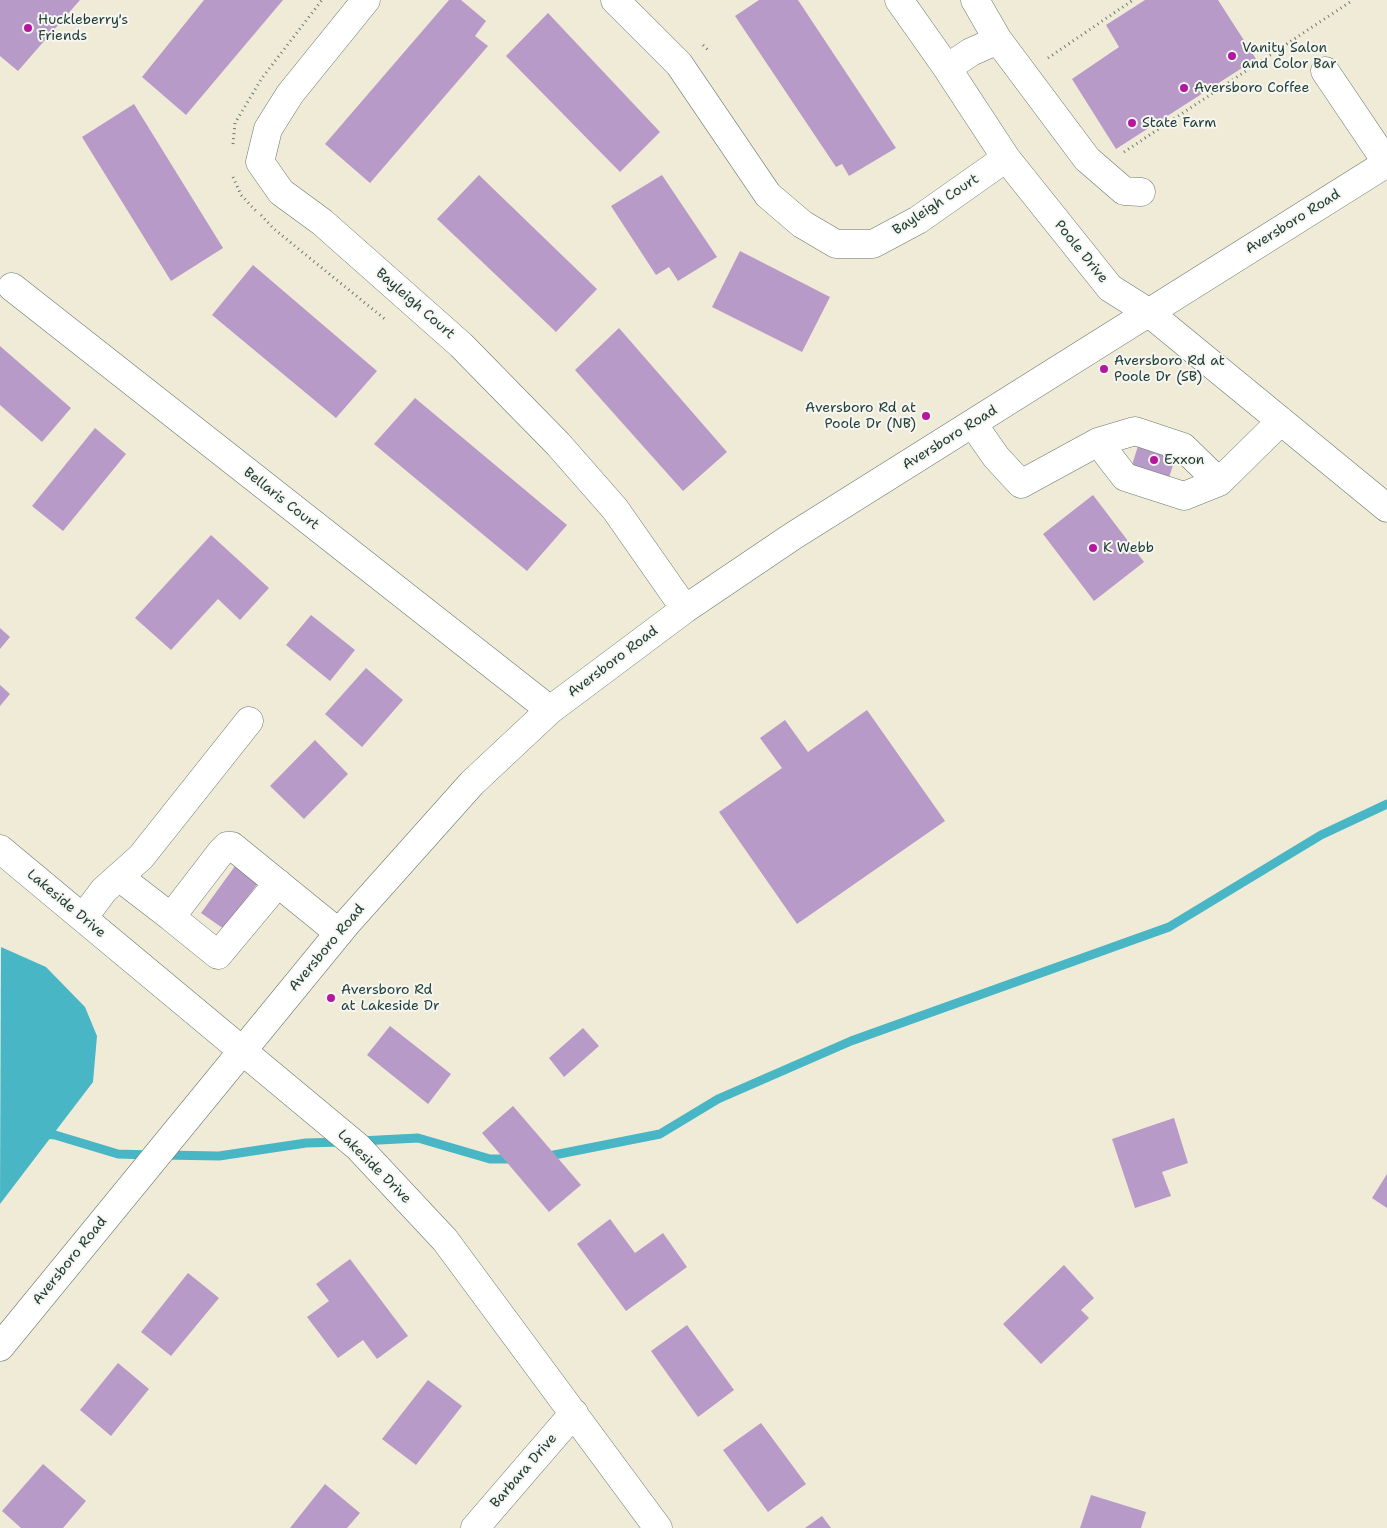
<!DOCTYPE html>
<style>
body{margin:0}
canvas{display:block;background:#f0ebd7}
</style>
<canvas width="1387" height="1528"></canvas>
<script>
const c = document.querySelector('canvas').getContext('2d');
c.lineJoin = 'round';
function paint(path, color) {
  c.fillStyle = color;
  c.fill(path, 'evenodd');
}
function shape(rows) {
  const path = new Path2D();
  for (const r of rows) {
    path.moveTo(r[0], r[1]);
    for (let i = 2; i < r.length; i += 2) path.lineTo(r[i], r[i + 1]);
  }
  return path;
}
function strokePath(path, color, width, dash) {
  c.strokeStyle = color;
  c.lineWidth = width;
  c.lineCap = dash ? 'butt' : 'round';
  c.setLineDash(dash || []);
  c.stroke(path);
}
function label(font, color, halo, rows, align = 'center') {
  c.font = font + ' "Shantell Sans",sans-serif';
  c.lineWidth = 4;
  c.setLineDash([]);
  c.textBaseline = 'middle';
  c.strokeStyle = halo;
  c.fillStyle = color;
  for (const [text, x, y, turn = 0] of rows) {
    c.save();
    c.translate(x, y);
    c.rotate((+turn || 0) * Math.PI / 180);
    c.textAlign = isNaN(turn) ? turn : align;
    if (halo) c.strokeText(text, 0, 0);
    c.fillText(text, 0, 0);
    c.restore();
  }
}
paint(shape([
 [1,947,46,967,85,1007,97,1036,93,1082,0,1204]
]), '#49b6c6');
strokePath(shape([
 [43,1134,55,1135,118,1154,150,1155],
 [360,1141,418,1138,490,1159,516,1159],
 [163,1155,219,1156,306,1143,342,1142],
 [544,1157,660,1134,718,1099,851,1041,1169,927,1321,835,1387,804]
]), '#49b6c6', 9);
paint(shape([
 [0,0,80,0,18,71,0,56],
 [204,0,283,0,186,115,142,77],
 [449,0,461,0,486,21,475,36,488,46,370,183,325,144],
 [759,0,798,0,896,148,849,176,842,164,836,167,735,16],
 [1145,0,1218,0,1256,59,1116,149,1072,79,1119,47,1106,25],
 [548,13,660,132,620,172,506,56],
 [134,104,223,248,171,281,82,137],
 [479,175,597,289,556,332,437,219],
 [662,175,717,257,678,281,669,267,656,275,611,206],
 [740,251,830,297,802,352,712,307],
 [253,265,377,371,336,418,212,315],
 [619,328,727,452,683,491,575,370],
 [0,346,71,408,42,442,0,405],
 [415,398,567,525,527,571,374,444],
 [95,428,126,454,63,531,32,506],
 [1140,440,1177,452,1168,481,1131,468],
 [1093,495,1144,562,1094,601,1043,534],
 [211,535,269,588,240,620,218,599,171,650,135,618],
 [311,615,355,650,330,681,286,645],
 [0,628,10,637,0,649],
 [366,668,403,700,362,747,325,714],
 [0,685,10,694,0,706],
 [867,710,945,821,797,924,719,812,782,768,760,738,785,720,808,752],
 [315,740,348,774,304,819,270,786],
 [238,862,261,879,224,929,201,913],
 [390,1026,451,1074,428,1104,367,1055],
 [583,1028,599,1046,564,1077,549,1058],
 [513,1106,581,1185,549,1212,482,1133],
 [1174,1118,1188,1163,1162,1172,1171,1196,1135,1208,1112,1139],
 [1387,1174,1387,1208,1372,1198],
 [610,1219,635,1253,663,1233,687,1267,626,1311,577,1244],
 [350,1259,408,1336,377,1359,363,1340,338,1358,307,1317,329,1301,316,1284],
 [1064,1265,1094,1298,1081,1310,1089,1318,1041,1364,1003,1324],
 [188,1273,219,1298,171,1356,141,1332],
 [687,1325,734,1390,698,1417,651,1351],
 [118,1363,149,1389,111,1436,80,1410],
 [428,1380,462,1406,416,1465,382,1439],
 [761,1423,806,1484,768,1512,723,1450],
 [43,1464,86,1501,63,1528,21,1528,2,1511],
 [325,1484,360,1513,347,1528,290,1528],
 [1091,1495,1146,1512,1141,1528,1080,1528],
 [822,1516,831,1528,805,1528]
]), '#b79ac8');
const minor = shape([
 [366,0,290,94,268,129,260,162,281,192,322,222,461,345,558,444,615,509,685,609],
 [615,0,679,64,768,195,802,224,836,244,873,244,918,220,1006,158],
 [899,0,947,68,1006,158,1110,288,1148,312,1387,508],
 [975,0,998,40],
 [947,68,971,52,998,40,1087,159,1124,191,1141,192],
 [1325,71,1387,163],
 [12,287,550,710],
 [973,424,996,457,1021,484,1098,442,1125,477,1184,496,1219,482,1183,447,1135,431,1098,442],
 [1219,482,1281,421],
 [0,849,358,1147,445,1240,658,1528],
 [119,877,171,917,221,852,227,846,232,846,339,933],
 [171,917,218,955,278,883],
 [83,918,104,890,141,857,249,721],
 [0,1347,347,923,472,783,550,710,685,609,793,536,1387,163],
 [475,1528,574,1413]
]);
strokePath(minor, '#687a6d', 29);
strokePath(shape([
 [703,45,710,52],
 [1048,58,1133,0],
 [233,144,235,123,262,78,322,0],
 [1124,152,1353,0],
 [233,177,241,195,256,211],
 [261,215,274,229,386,320]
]), '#687a6d', 3, [1, 4]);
strokePath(minor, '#fff', 28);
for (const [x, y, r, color] of [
 [28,28,5,"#b5179e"],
 [1232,56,5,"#b5179e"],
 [1184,88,5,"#b5179e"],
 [1132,123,5,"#b5179e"],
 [1104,369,5,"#b5179e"],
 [926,416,5,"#b5179e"],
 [1154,460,5,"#b5179e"],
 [1093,548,5,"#b5179e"],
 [331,998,5,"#b5179e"]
]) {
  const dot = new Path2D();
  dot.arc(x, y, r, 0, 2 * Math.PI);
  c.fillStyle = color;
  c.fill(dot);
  strokePath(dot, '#f6f6f2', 2);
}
label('14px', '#1f3d34', '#f6f6f2', [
 ["Huckleberry's",38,20],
 ["Friends",38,36],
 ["Vanity Salon",1242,48],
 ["and Color Bar",1242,64],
 ["Aversboro Coffee",1194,88],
 ["State Farm",1142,123],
 ["Aversboro Rd at",1114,361],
 ["Poole Dr (SB)",1114,377],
 ["Aversboro Rd at",916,408,"right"],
 ["Poole Dr (NB)",916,424,"right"],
 ["Exxon",1164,460],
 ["K Webb",1103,548],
 ["Aversboro Rd",341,990],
 ["at Lakeside Dr",341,1006]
], 'left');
label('14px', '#1f3d34', '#f6f6f2', [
 ["Bayleigh Court",936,205,-33],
 ["Aversboro Road",1293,222,-32],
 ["Poole Drive",1081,252,51],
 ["Bayleigh Court",415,304,41],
 ["Aversboro Road",950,438,-32],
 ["Bellaris Court",281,499,38],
 ["Aversboro Road",613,662,-37],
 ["Lakeside Drive",66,904,40],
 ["Aversboro Road",327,948,-50],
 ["Lakeside Drive",374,1167,45],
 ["Aversboro Road",70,1261,-51],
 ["Barbara Drive",524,1471,-49]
]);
</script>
